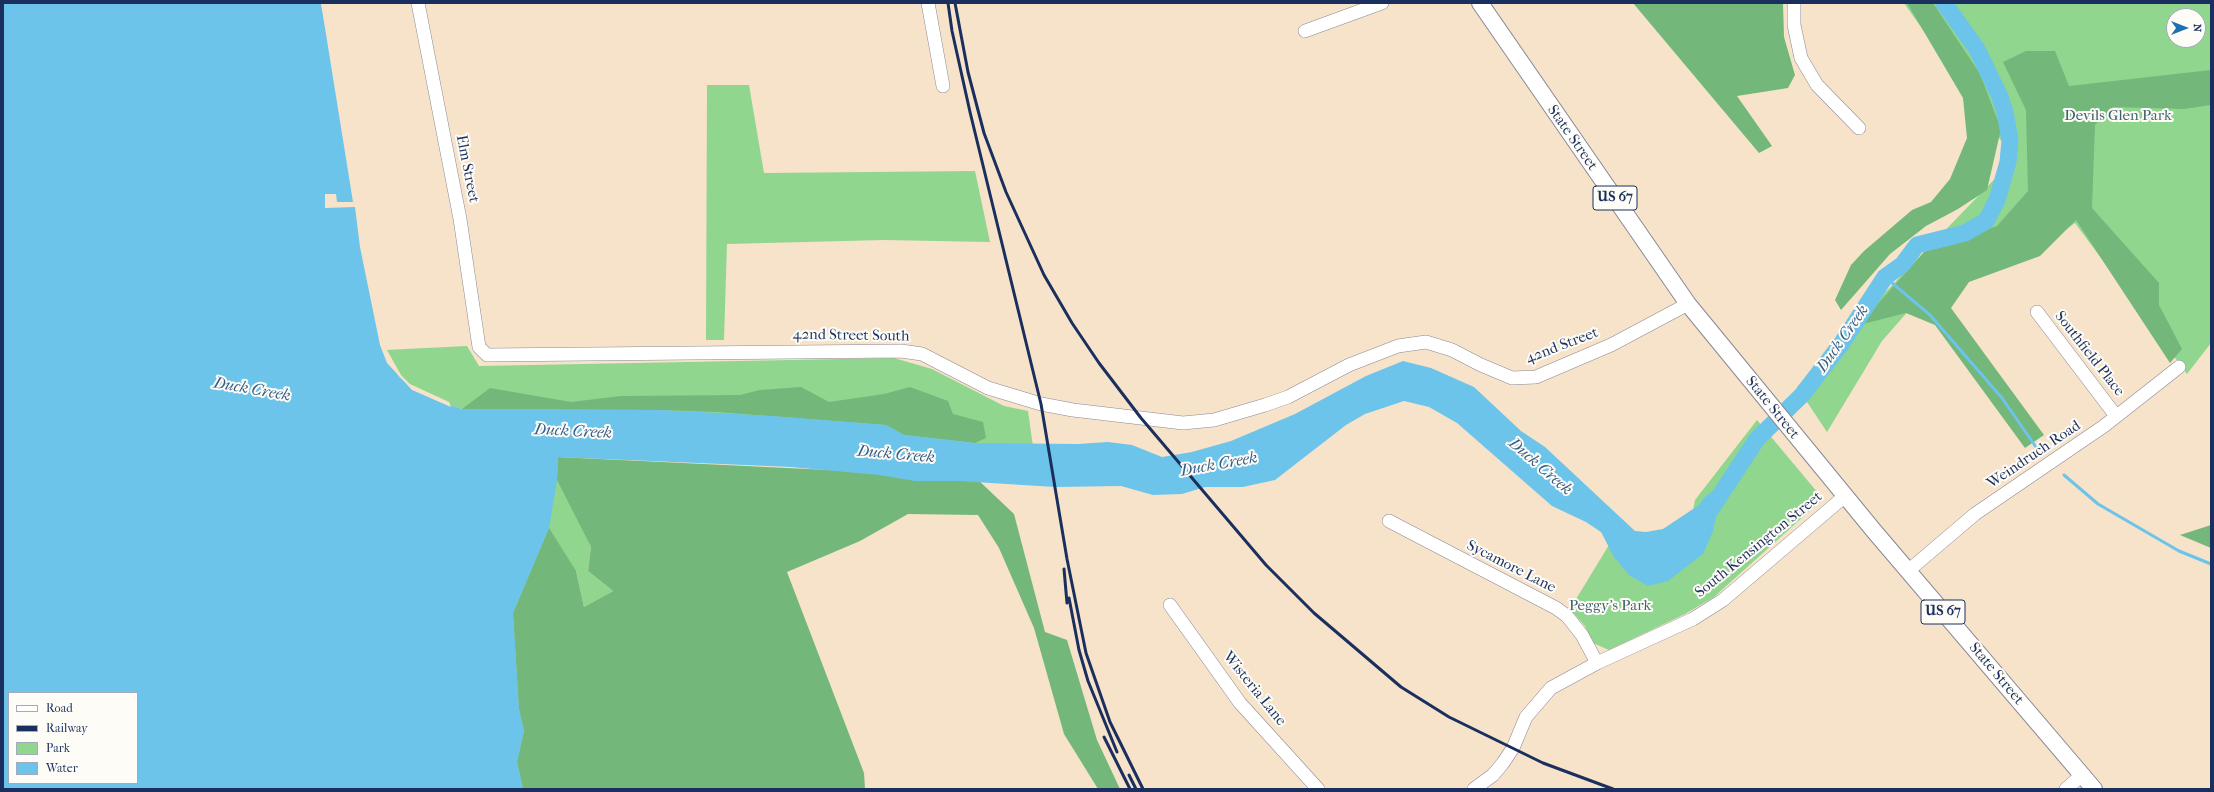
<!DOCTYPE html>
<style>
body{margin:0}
#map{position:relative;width:2214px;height:792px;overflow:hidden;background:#f6e3ca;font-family:"IM FELL French Canon",serif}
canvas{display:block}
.frame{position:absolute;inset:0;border:4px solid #1b2f5e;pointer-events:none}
.legend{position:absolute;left:8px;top:692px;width:130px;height:92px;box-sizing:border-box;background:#fdfcf7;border:1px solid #a3aaba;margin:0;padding:5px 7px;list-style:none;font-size:12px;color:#1b2f5e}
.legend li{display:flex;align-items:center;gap:8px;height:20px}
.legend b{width:20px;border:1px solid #a3aaba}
.north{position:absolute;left:2166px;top:8px;width:40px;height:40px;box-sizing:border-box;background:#fdfcf7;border:1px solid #a3aaba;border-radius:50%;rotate:90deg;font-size:11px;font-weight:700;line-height:16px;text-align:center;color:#1b2f5e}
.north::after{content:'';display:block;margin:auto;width:14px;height:18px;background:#1f6fb2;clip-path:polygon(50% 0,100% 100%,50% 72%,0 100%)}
</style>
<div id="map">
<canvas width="2214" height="792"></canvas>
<div class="frame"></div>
<ul class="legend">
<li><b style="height:5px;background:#fff"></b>Road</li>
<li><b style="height:5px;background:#1b2f5e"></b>Railway</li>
<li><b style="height:11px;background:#90d68f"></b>Park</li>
<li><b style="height:11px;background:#6cc4ea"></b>Water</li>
</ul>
<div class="north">N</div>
</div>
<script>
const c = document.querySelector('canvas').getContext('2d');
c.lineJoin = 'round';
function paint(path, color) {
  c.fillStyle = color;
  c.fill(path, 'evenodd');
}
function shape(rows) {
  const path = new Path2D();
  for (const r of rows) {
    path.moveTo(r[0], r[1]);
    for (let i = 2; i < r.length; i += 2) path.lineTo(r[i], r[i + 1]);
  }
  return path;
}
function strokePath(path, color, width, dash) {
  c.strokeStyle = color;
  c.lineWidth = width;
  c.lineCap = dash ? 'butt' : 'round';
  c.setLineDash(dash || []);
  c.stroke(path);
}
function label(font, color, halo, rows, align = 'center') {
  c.font = font + ' "IM FELL French Canon",serif';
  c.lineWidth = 4;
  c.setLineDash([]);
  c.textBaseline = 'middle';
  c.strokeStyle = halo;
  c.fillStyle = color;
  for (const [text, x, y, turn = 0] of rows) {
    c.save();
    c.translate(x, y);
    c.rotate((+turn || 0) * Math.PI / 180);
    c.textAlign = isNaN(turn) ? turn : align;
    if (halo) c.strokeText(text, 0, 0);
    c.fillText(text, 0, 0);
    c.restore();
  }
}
paint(shape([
 [1904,3,2211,3,2211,343,2187,374,2075,223,2036,252,1925,292,1882,341,1827,432,1797,387,1874,304,2014,159],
 [2174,16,2198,16,2198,40,2174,40],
 [707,85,749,85,764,173,975,171,990,242,884,240,727,244,724,340,706,340],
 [467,346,479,366,894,358,932,369,1004,406,1028,411,1037,475,558,457,558,480,591,547,588,571,613,591,584,607,576,571,532,789,440,789,462,409,435,400,409,385,399,377,385,350],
 [1757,420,1823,499,1714,597,1685,614,1609,650,1593,643,1585,626,1570,609,1612,540,1687,544,1695,500]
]), '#90d68f');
paint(shape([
 [1633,3,1783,3,1784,37,1795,75,1788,88,1737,96,1772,146,1759,153],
 [1907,3,1933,3,1980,74,2001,129,1987,190,1958,209,1926,226,1890,254,1841,310,1835,300,1851,265,1864,251,1912,210,1931,202,1950,179,1967,138,1963,98],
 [2026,51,2055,51,2069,86,2211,70,2211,105,2184,109,2113,107,2095,125,2092,208,2159,283,2159,305,2182,349,2170,363,2076,220,2040,256,1969,282,1951,308,2044,435,2025,448,1935,325,1906,313,1859,325,1924,252,1997,226,2028,191,2026,110,2003,62],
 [801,387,829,402,884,394,910,387,948,401,953,414,983,422,986,438,975,443,904,435,886,425,716,412,661,410,462,409,490,388,571,402,621,396,740,395,760,390],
 [558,457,975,477,1014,514,1045,632,1067,640,1097,740,1120,789,1098,789,1064,734,1034,628,999,548,978,515,908,514,860,541,787,572,864,773,865,789,523,789,517,762,524,731,519,709,513,613,549,528,576,571,584,607,613,591,588,571,591,547,557,480],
 [2211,525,2211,548,2180,535]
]), '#74b77a');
paint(shape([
 [3,3,321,3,343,125,374,244,371,265,385,350,399,377,409,385,435,400,462,409,661,410,773,416,886,425,904,435,975,443,1078,444,1108,442,1132,445,1162,457,1192,452,1231,441,1295,414,1366,376,1403,361,1431,368,1474,387,1521,431,1545,447,1635,531,1646,532,1663,529,1699,505,1706,496,1716,489,1721,493,1713,531,1703,554,1668,581,1648,586,1629,575,1614,557,1601,532,1586,522,1552,506,1457,423,1429,407,1404,401,1365,414,1346,425,1275,480,1243,487,1205,487,1182,494,1153,495,1121,486,1055,487,959,481,915,481,879,475,791,467,558,457,557,480,549,528,513,613,519,709,524,731,517,762,523,789,3,789],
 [9,693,137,693,137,783,9,783]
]), '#6cc4ea');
paint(shape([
 [321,3,323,3,345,125,357,176,364,190,383,208,385,216,375,245,373,265,387,350,401,375,410,384,449,402,451,407,412,390,387,363,380,345,360,247,355,207,325,208,325,194,336,194,337,202,353,202]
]), '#f6e3ca');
strokePath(shape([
 [1885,277,1930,315,2002,398,2036,447],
 [2064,475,2098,504,2179,551,2211,564]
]), '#6cc4ea', 3);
strokePath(shape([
 [1709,512,1757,439,1802,395,1842,343,1885,277,1902,265,1917,245,1965,233,1986,221,1997,200,2008,162,2010,140,2005,112,2000,97,1977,49,1944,3]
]), '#6cc4ea', 17);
const minor = shape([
 [418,3,460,219,479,347,487,355,901,351,922,354,988,388,1041,404,1073,410,1183,423,1214,420,1265,405,1288,397,1349,365,1398,346,1426,342,1452,350,1481,365,1512,378,1536,377,1611,345,1688,304],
 [928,3,943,86],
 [1794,3,1794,25,1801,58,1817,85,1859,128],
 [1305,31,1382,3],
 [2037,312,2116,416],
 [1389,521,1556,608,1567,616,1582,635,1597,663],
 [1908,571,1975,514,2104,426,2179,367],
 [1170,605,1240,703,1318,789],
 [1474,789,1493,775,1503,763,1513,748,1526,717,1551,688,1597,663,1693,619,1723,600,1845,496],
 [2066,789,2082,775]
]);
const major = shape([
 [1480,3,1688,304,1874,531,2094,789]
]);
strokePath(minor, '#888994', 14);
strokePath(major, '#888994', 18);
strokePath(minor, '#fff', 13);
strokePath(major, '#fff', 16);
strokePath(shape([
 [948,3,952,31,970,112,1041,404,1067,559,1086,653,1110,722,1143,789],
 [955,3,968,72,984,133,1006,192,1044,275,1072,323,1099,363,1141,418,1266,565,1314,613,1401,687,1449,717,1543,763,1613,789],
 [1064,569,1067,603],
 [1069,598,1079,650,1088,681,1117,752],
 [1104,737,1130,789],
 [1129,775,1136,789]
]), '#1b2f5e', 3);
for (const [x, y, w] of [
 [1615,198,44],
 [1943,612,44]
]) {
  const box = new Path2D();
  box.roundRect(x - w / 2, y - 12, w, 24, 3);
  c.fillStyle = '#fdfcf7';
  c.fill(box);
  strokePath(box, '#1b2f5e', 1);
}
label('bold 14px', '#1b2f5e', null, [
 ["US 67",1615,198],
 ["US 67",1943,612]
]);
label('15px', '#3e616d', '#fdfcf7', [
 ["Devils Glen Park",2118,116],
 ["Peggy's Park",1610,606]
]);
label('15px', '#1b2f5e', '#fdfcf7', [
 ["State Street",1572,138,55],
 ["Elm Street",467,169,79],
 ["42nd Street South",851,336,1],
 ["42nd Street",1562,346,-21],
 ["Southfield Place",2089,354,52],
 ["State Street",1772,408,51],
 ["Weindruch Road",2034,455,-34],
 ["South Kensington Street",1759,545,-39],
 ["Sycamore Lane",1511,567,27],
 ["State Street",1996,674,50],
 ["Wisteria Lane",1254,689,51]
]);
label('italic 16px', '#335c88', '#fdfcf7', [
 ["Duck Creek",1843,339,-55],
 ["Duck Creek",252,390,10],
 ["Duck Creek",573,432,3],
 ["Duck Creek",896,455,5],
 ["Duck Creek",1219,465,-10],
 ["Duck Creek",1540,467,41]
]);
</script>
